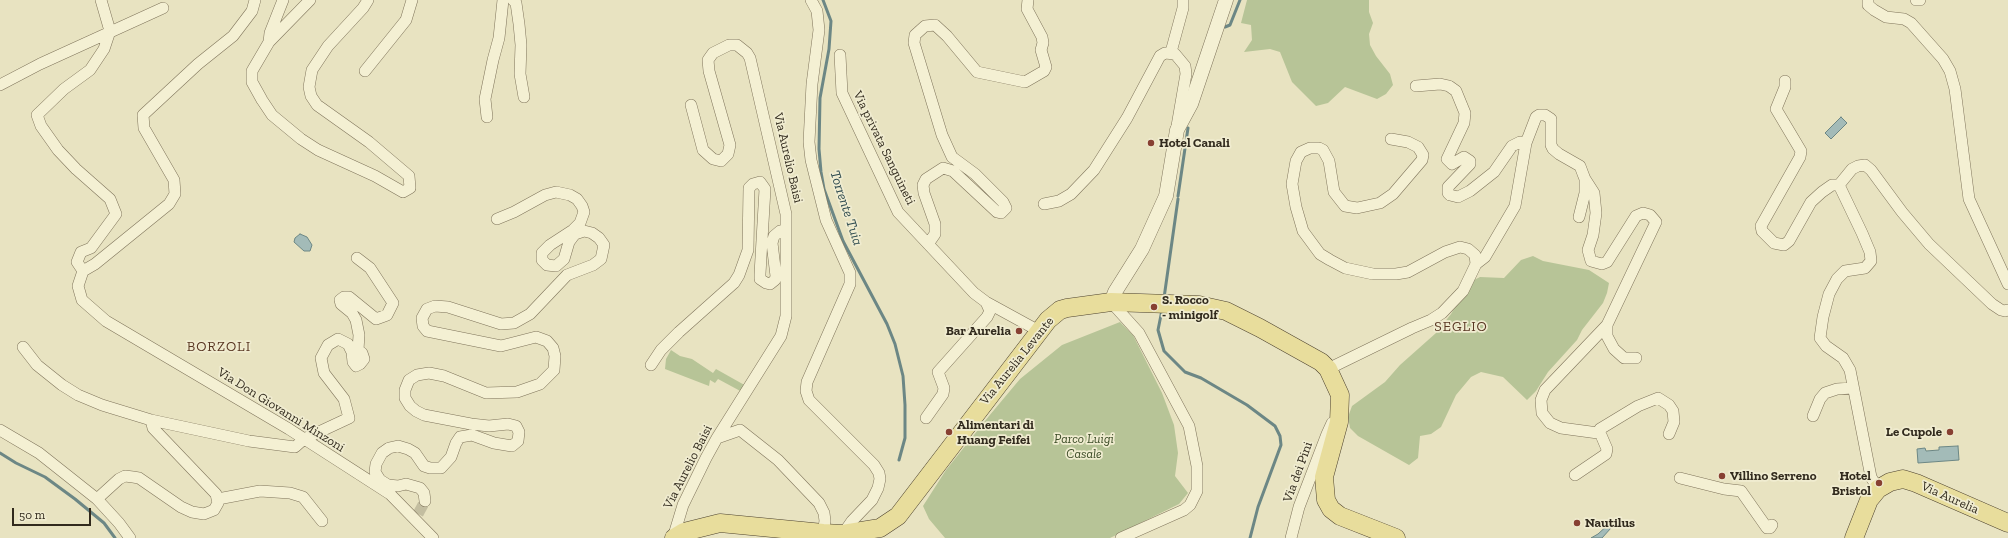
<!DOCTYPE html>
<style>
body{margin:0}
#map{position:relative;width:2008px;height:538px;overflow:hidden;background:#e8e3c1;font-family:"Zilla Slab",serif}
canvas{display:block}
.scale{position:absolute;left:12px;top:508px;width:79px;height:18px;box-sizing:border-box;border:2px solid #312a1d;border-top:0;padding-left:5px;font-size:12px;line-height:14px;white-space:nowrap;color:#312a1d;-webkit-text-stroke:3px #f0ecd0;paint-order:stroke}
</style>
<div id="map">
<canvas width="2008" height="538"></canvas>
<div class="scale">50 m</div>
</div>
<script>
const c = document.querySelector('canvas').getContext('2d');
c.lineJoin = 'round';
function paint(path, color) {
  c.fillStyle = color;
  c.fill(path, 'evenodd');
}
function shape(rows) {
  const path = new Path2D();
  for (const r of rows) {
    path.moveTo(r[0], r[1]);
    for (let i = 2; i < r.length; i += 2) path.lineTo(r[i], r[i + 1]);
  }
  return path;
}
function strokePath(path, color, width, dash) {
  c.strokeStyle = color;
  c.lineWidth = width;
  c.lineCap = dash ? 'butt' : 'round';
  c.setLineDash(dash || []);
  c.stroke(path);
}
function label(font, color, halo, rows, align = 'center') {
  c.font = font + ' "Zilla Slab",serif';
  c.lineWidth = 3.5;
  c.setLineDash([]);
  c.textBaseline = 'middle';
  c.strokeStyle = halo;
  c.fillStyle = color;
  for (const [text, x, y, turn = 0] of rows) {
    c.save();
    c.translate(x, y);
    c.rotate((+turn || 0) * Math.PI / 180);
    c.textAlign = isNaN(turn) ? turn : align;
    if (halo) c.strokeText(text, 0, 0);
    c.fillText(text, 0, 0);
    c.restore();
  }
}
paint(shape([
 [1247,0,1369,0,1369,12,1373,23,1369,34,1370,45,1376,56,1390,74,1393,85,1386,94,1377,99,1345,87,1328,103,1316,106,1292,82,1280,52,1270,49,1244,52,1252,40,1251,25,1241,23],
 [1533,256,1543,261,1589,270,1609,283,1607,293,1603,303,1582,330,1577,340,1548,372,1536,391,1527,400,1503,377,1481,372,1471,377,1456,395,1441,427,1431,434,1420,436,1418,458,1409,465,1358,436,1350,428,1348,417,1352,406,1385,382,1400,365,1436,333,1451,314,1470,282,1480,277,1504,278,1521,260],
 [1120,322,1133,335,1162,393,1174,425,1178,453,1175,476,1188,493,1179,504,1110,538,945,538,929,519,923,506,946,470,989,416,1020,379,1062,345],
 [671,350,680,356,692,359,713,373,716,369,748,387,744,393,718,379,715,383,710,380,709,386,665,369,666,359]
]), '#b7c497');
const water = shape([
 [1841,117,1847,123,1831,139,1825,133,1841,117],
 [300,234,307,237,312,245,310,251,304,251,294,242,295,238,300,234],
 [1958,446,1959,460,1918,463,1917,449,1925,448,1926,451,1939,450,1939,447,1958,446],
 [1610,523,1612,525,1611,528,1602,538,1591,538,1598,534,1610,523]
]);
paint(water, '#a3bbb8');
strokePath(water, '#6c8785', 1);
strokePath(shape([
 [823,0,831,21,829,49,820,98,819,149,821,172,824,189,843,241,887,324,895,344,903,376,905,405,905,438,899,460],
 [1225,27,1230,25,1240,0],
 [1178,196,1188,128],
 [1164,298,1178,199],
 [1162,310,1158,330,1164,351,1185,372,1201,378,1247,405,1275,426,1280,436,1281,445,1258,507,1250,538],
 [0,453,16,463,45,477,75,499,104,523,115,538]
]), '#6c8785', 3);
strokePath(shape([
 [418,514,425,501]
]), '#c3bea0', 11, [11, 5.5]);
const minor = shape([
 [255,0,252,11,233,36,198,64,143,115,144,128,174,180,175,194,169,204,95,264,83,271,78,286,82,300,106,321,289,429,390,494,433,538],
 [310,0,269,42,252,71,252,82,262,100,272,115,301,139,318,150,375,176,403,192,410,188,409,176,369,142,317,105,311,96,309,87,312,70,328,46,363,8,368,0],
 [513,0,516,3,519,24,521,45,520,74,524,97],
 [811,0,817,11,819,30,812,84,809,142,811,160,826,220,850,273,850,284,807,382,806,391,809,400,874,465,879,473,880,479,878,488,872,500,852,521,843,534],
 [1868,0,1868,5,1874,10,1886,17,1904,19,1911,23,1943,59,1950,71,1955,89,1969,199,2008,284],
 [1916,0,1920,0],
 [269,42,270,33,283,0],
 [1171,52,1183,8,1183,0],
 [840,55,842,93,898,212,974,293,986,302,1039,331],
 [365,71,406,20,412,0],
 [1785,81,1785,87,1776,109,1801,151,1800,157,1761,226,1762,231,1774,243,1784,245,1789,241,1811,202,1822,192,1832,185,1839,185,1862,233,1870,252,1871,261,1865,268,1845,271,1837,279,1829,294,1823,317,1820,338,1826,346,1843,358,1850,370,1871,477,1878,489],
 [0,85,40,64,163,8],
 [1416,86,1440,84,1449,86,1456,91,1465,113,1464,123,1447,159,1452,164,1464,157,1470,161,1470,164,1448,187,1448,193,1450,195,1458,197,1470,191,1494,172,1512,146,1520,142,1526,143],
 [487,117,485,99,493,60,499,38,503,0],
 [1585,179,1594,193,1596,213,1593,235,1588,250,1591,261,1602,264,1607,262,1636,216,1643,213,1650,215,1656,222,1607,325,1607,336,1614,349,1624,358,1636,358],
 [1839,185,1852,169,1858,166,1865,165,1871,170,1902,212,1929,244,1992,304,2001,310,2005,311,2008,310],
 [1044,204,1059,201,1071,194,1094,170,1127,118,1160,56,1165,53,1175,54,1185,66,1186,74,1177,126],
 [928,244,935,234,935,224,924,193,923,185,926,179,943,168,953,171,997,212,1001,213,1006,208,1003,202,975,174,952,157,942,135,914,43,915,35,925,26,935,25,947,36,977,72,1025,82,1044,71,1046,67,1041,50,1043,43,1042,37,1027,9,1028,0],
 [1476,264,1485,257,1515,206,1526,143,1536,117,1539,115,1545,115,1551,119,1551,145,1553,149,1559,154,1580,166,1583,174,1585,179,1585,193,1579,217],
 [83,271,77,262,81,252,91,248,116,214,110,199,76,169,58,150,41,126,37,115,64,89,90,70,104,49,110,31,101,0],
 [1111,302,1139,333,1189,426,1197,466,1197,491,1190,505,1184,510,1121,538],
 [23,347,37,365,62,385,78,395,102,405,151,420],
 [651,365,661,350,679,332,734,283,739,275,748,250,749,188,753,184,760,182,765,189,760,274,760,279,766,283,770,284,775,280,776,276,772,243,774,236,780,231,786,234],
 [1328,369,1412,328,1431,320,1442,313,1463,291,1476,264,1475,255,1468,249,1460,247,1445,252,1408,272,1396,274,1373,274,1345,268,1330,260,1320,254,1303,231,1296,207,1292,184,1296,161,1301,152,1310,148,1319,148,1323,150,1329,161,1334,192,1345,206,1357,208,1380,203,1393,194,1422,160,1423,155,1418,147,1408,142,1391,139],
 [1813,416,1820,399,1825,393,1837,389,1852,388],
 [926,418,943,394,944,388,938,372,987,317,990,311,986,302],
 [0,430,39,453,97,499,119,523,130,538],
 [1598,433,1600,429,1638,406,1658,398,1669,405,1673,411,1674,422,1669,434],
 [717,438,740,430,778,460,819,503,824,513,825,521,823,533],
 [1575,475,1606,454,1607,449,1601,435,1598,433,1561,428,1550,423,1542,413,1541,400,1545,390,1607,325],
 [1680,478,1724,489,1741,491,1767,528,1770,528,1772,525],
 [97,499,119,479,125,476,133,477,139,478,181,507,192,512,204,514,214,510,218,503,216,494,153,428,151,420,249,441,295,447,304,439,349,418,344,399,324,373,321,358,328,345,338,339,348,344,352,352,353,362,356,366,360,364,364,359,362,353,358,350,359,335,356,320,352,313,341,304,340,300,344,297,349,297,376,319,387,315,393,303,370,268,357,258],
 [218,499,260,491,290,493,303,497,322,521],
 [425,501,424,493,420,488,406,484,398,486,388,485,380,480,375,472,376,464,382,453,389,448,398,446,408,449,415,453,424,466,430,468,441,468,451,457,456,443,460,437,472,435,494,443,512,446,518,441,519,432,516,426,508,424,489,426,471,424,424,415,416,411,410,406,405,398,405,390,409,380,417,375,429,373,444,376,486,393,517,392,540,384,554,370,555,356,553,348,547,341,536,337,501,346,427,331,423,326,422,318,427,309,435,306,448,307,501,324,514,323,530,314,567,275,593,265,601,259,604,245,599,238,592,233,584,231,575,234,569,242,564,259,556,266,547,265,542,260,542,253,550,245,573,230,580,223,584,212,582,206,577,199,570,195,556,192,545,195,514,212,497,219],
 [673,538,683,505,706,458,717,438,781,336,786,316,786,214,750,58,747,53,737,45,729,45,713,53,708,60,709,71,730,145,728,154,721,161,713,159,703,150,691,105],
 [1291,538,1299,507,1327,434,1332,423]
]);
const tertiary = shape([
 [1111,302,1115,292,1142,249,1166,196,1177,130,1191,104,1226,0]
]);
const primary = shape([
 [674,538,684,532,720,523,823,533,843,534,880,528,898,516,1048,320,1060,310,1067,308,1111,302,1199,305,1226,311,1260,328,1321,362,1328,369,1340,395,1339,422,1324,477,1326,500,1331,509,1340,516,1396,538],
 [1854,538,1869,500,1878,489,1890,482,1903,479,1916,483,2008,523]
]);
strokePath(minor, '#7f745b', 12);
strokePath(tertiary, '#7f745b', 15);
strokePath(primary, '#4d422f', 19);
strokePath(minor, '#f4f0d3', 11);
strokePath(tertiary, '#f4f0d3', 14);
strokePath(primary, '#e8dd9c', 18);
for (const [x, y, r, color] of [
 [1151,143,4,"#874032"],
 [1154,307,4,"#874032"],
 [1019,331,4,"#874032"],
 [949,432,4,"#874032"],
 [1950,432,4,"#874032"],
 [1722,476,4,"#874032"],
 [1879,483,4,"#874032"],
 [1577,523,4,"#874032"]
]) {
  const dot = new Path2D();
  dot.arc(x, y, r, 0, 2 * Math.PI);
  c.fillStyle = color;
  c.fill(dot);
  strokePath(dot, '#f0ecd0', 1.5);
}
label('bold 13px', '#312a1d', '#f0ecd0', [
 ["Hotel Canali",1159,143],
 ["S. Rocco",1162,300],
 ["- minigolf",1162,315],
 ["Bar Aurelia",1011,331,"right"],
 ["Alimentari di",957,425],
 ["Huang Feifei",957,440],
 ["Le Cupole",1942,432,"right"],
 ["Villino Serreno",1730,476],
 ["Hotel",1871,476,"right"],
 ["Bristol",1871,491,"right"],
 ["Nautilus",1585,523]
], 'left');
label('13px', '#312a1d', '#f0ecd0', [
 ["Via privata Sanguineti",884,148,64],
 ["Via Aurelio Baisi",788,158,77],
 ["Via Aurelia Levante",1017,361,-51],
 ["Via Don Giovanni Minzoni",281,410,32],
 ["Via Aurelio Baisi",688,467,-63],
 ["Via dei Pini",1298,472,-70],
 ["Via Aurelia",1950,498,24]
]);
label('italic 13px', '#3b4b26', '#f0ecd0', [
 ["Parco Luigi",1084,439],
 ["Casale",1084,454]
]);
label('italic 14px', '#2e4b4f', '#f0ecd0', [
 ["Torrente Tuia",846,208,72]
]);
c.letterSpacing = '1px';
label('14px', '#583622', '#f0ecd0', [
 ["SEGLIO",1461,327],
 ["BORZOLI",219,347]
]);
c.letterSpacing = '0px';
</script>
